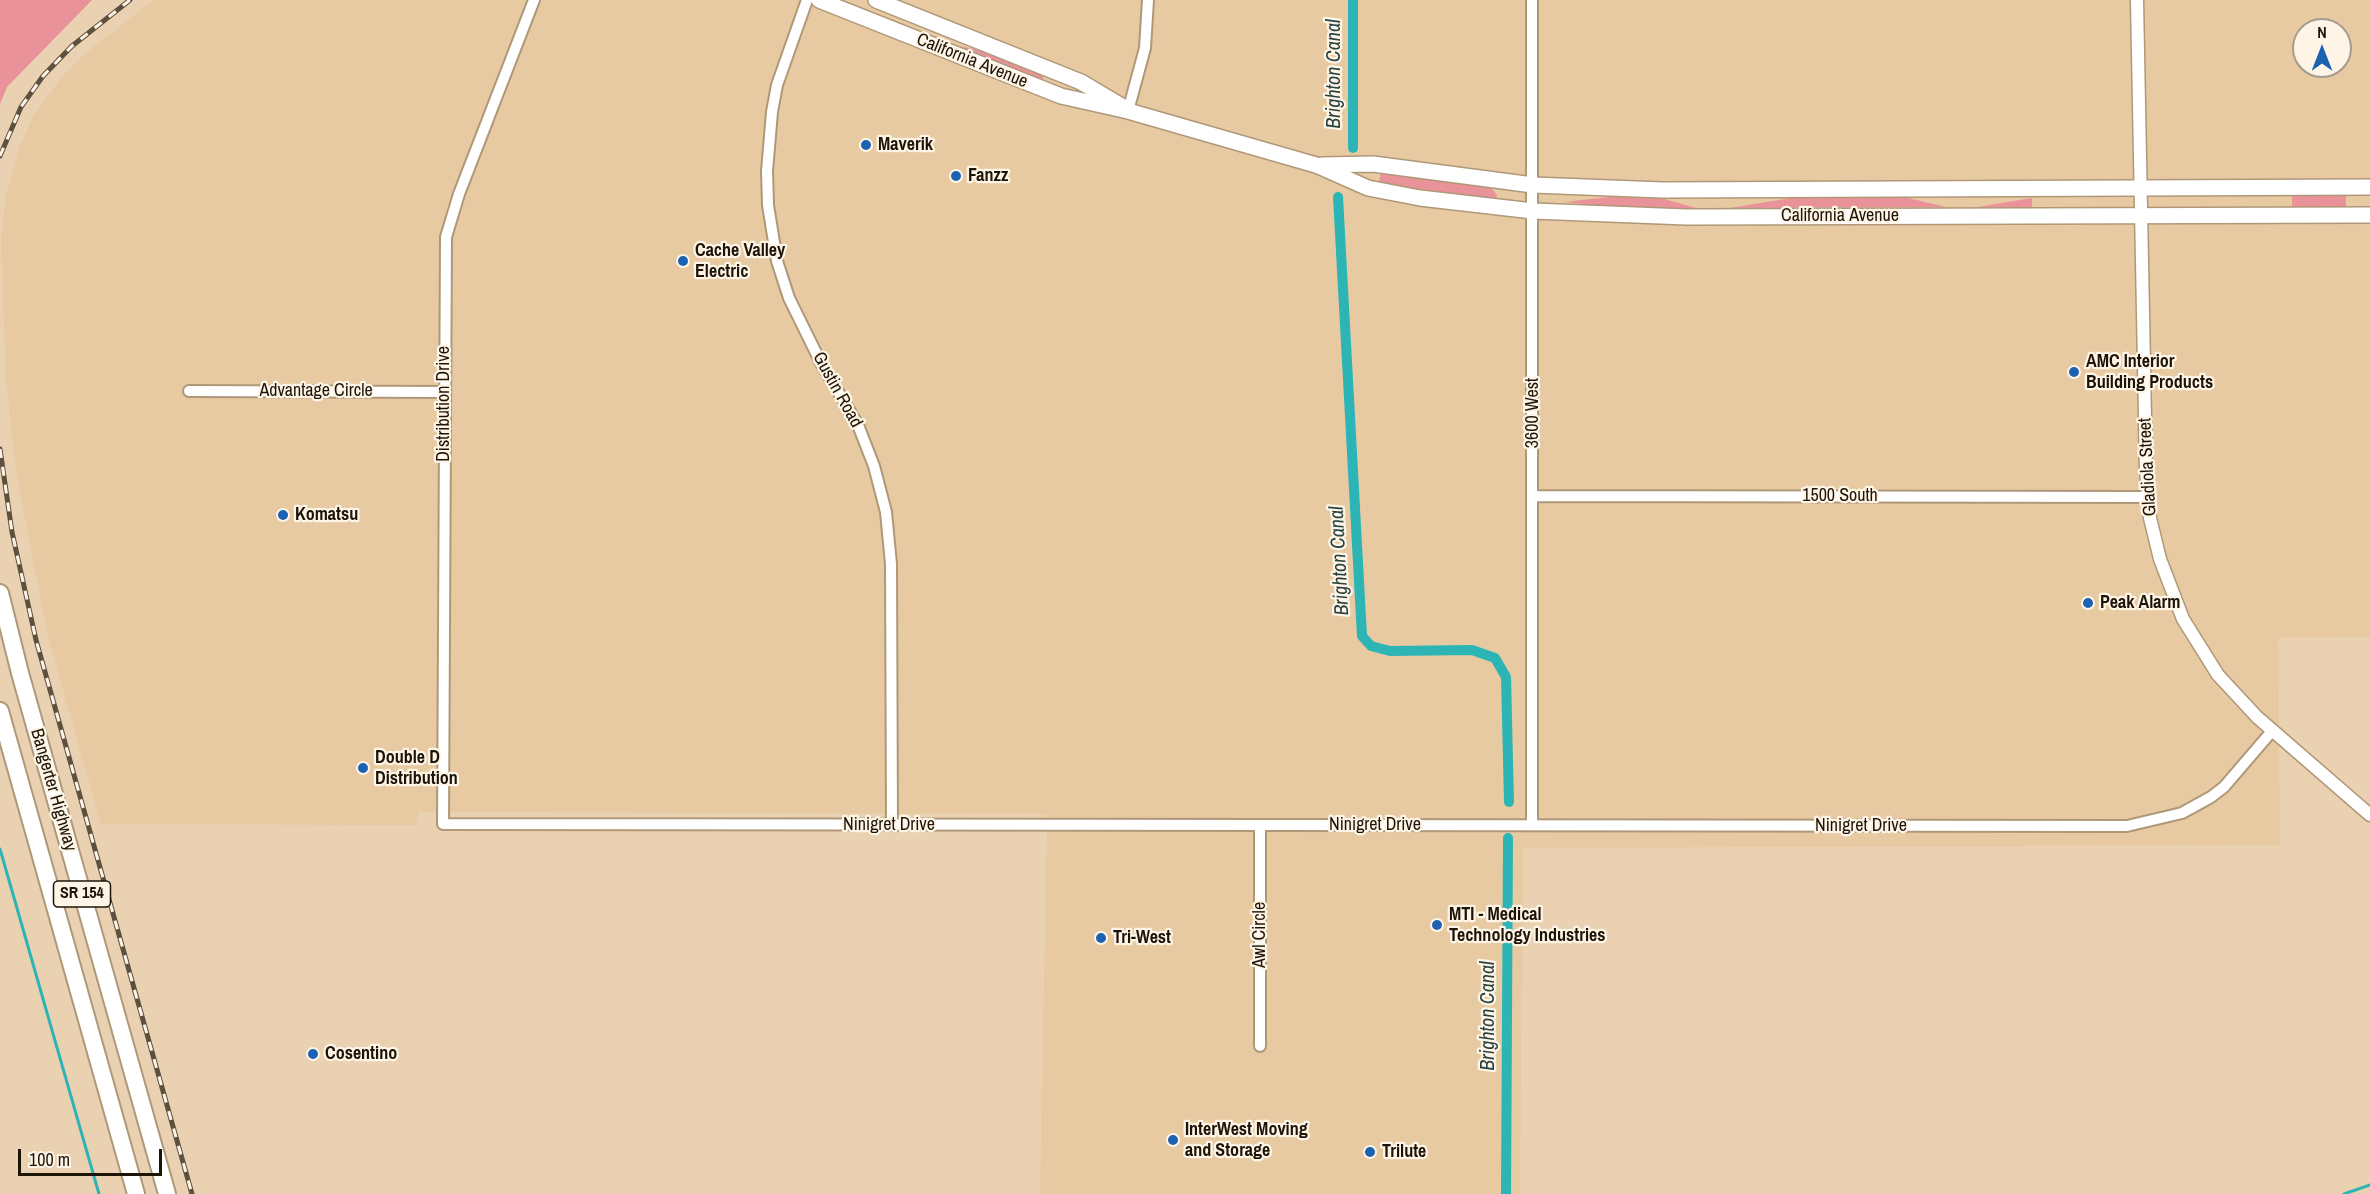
<!DOCTYPE html>
<style>
body{margin:0}
#map{position:relative;width:2370px;height:1194px;overflow:hidden;background:#ead1b1;font-family:"Archivo Narrow",sans-serif}
canvas{display:block}
.north{position:absolute;left:2292px;top:18px;width:60px;height:60px;box-sizing:border-box;background:#fff5e7;border:2px solid #a59b8e;border-radius:50%;rotate:0deg;font-size:16px;font-weight:700;line-height:24px;text-align:center;color:#1d1408}
.north::after{content:'';display:block;margin:auto;width:21px;height:27px;background:#1b62b2;clip-path:polygon(50% 0,100% 100%,50% 72%,0 100%)}
.scale{position:absolute;left:18px;top:1149px;width:144px;height:27px;box-sizing:border-box;border:3px solid #1d1408;border-top:0;padding-left:8px;font-size:18px;line-height:21px;white-space:nowrap;color:#1d1408;-webkit-text-stroke:4px #fff5e7;paint-order:stroke}
</style>
<div id="map">
<canvas width="2370" height="1194"></canvas>
<div class="north">N</div>
<div class="scale">100 m</div>
</div>
<script>
const c = document.querySelector('canvas').getContext('2d');
c.lineJoin = 'round';
function paint(path, color) {
  c.fillStyle = color;
  c.fill(path, 'evenodd');
}
function shape(rows) {
  const path = new Path2D();
  for (const r of rows) {
    path.moveTo(r[0], r[1]);
    for (let i = 2; i < r.length; i += 2) path.lineTo(r[i], r[i + 1]);
  }
  return path;
}
function strokePath(path, color, width, dash) {
  c.strokeStyle = color;
  c.lineWidth = width;
  c.lineCap = dash ? 'butt' : 'round';
  c.setLineDash(dash || []);
  c.stroke(path);
}
function label(font, color, halo, rows, align = 'center') {
  c.font = font + ' "Archivo Narrow",sans-serif';
  c.lineWidth = 4.5;
  c.setLineDash([]);
  c.textBaseline = 'middle';
  c.strokeStyle = halo;
  c.fillStyle = color;
  for (const [text, x, y, turn = 0] of rows) {
    c.save();
    c.translate(x, y);
    c.rotate((+turn || 0) * Math.PI / 180);
    c.textAlign = isNaN(turn) ? turn : align;
    if (halo) c.strokeText(text, 0, 0);
    c.fillText(text, 0, 0);
    c.restore();
  }
}
paint(shape([
 [154,0,2370,0,2370,637,2278,638,2280,845,1523,848,1520,1194,1040,1194,1047,814,419,812,416,825,101,824,48,637,16,472,6,380,1,240,6,195,19,148,35,113,61,78,87,52],
 [2304,30,2340,30,2340,66,2304,66]
]), '#e7caa2');
paint(shape([
 [0,0,92,0,7,87,0,104],
 [954,45,983,51,1044,75,1041,82],
 [1381,171,1489,185,1497,195,1496,201,1445,195,1379,182],
 [2292,194,2346,194,2346,208,2292,208],
 [1627,195,1654,196,1696,208,1636,209,1564,202],
 [1810,195,1900,196,1946,207,1730,208],
 [2032,198,2032,208,1977,207]
]), '#e99299');
strokePath(shape([
 [0,849,99,1194],
 [2344,1194,2370,1185]
]), '#2db5b5', 3);
strokePath(shape([
 [1353,148,1353,0],
 [1338,197,1362,636,1371,646,1390,651,1472,650,1495,658,1506,677,1509,802],
 [1506,1194,1508,838]
]), '#2db5b5', 10);
const minor = shape([
 [534,0,459,194,446,237,443,824,2127,826,2182,813,2211,797,2224,787,2272,731],
 [807,0,777,85,772,112,767,171,768,205,777,261,789,298,821,363,858,425,874,466,886,512,891,564,892,825],
 [1128,111,1145,48,1148,0],
 [189,391,444,392],
 [1532,496,2148,497],
 [1260,825,1260,1046],
 [1532,825,1532,0]
]);
const tertiary = shape([
 [2137,0,2146,470,2150,518,2160,559,2183,619,2218,675,2257,717,2370,815]
]);
const secondary = shape([
 [819,0,1061,96,1128,111,1316,165,1368,188,1420,198,1533,211,1686,217,2370,215],
 [876,0,1081,82,1123,107],
 [1322,165,1373,164,1533,185,1662,190,2370,187]
]);
const trunk = shape([
 [0,593,20,673,167,1194],
 [0,711,136,1194]
]);
strokePath(minor, '#af9878', 14);
strokePath(tertiary, '#af9878', 15);
strokePath(secondary, '#af9878', 18);
strokePath(trunk, '#af9878', 20);
strokePath(minor, '#fff', 10);
strokePath(tertiary, '#fff', 12);
strokePath(secondary, '#fff', 15);
strokePath(trunk, '#fff', 16);
const rail = shape([
 [0,156,21,107,43,76,72,46,130,0],
 [0,449,12,532,36,640,192,1194]
]);
strokePath(rail, '#5e503e', 5);
strokePath(rail, '#fff5e7', 3, [9]);
for (const [x, y, r, color] of [
 [866,145,6,"#1b62b2"],
 [956,176,6,"#1b62b2"],
 [683,261,6,"#1b62b2"],
 [2074,372,6,"#1b62b2"],
 [283,515,6,"#1b62b2"],
 [2088,603,6,"#1b62b2"],
 [363,768,6,"#1b62b2"],
 [1437,925,6,"#1b62b2"],
 [1101,938,6,"#1b62b2"],
 [313,1054,6,"#1b62b2"],
 [1173,1140,6,"#1b62b2"],
 [1370,1152,6,"#1b62b2"]
]) {
  const dot = new Path2D();
  dot.arc(x, y, r, 0, 2 * Math.PI);
  c.fillStyle = color;
  c.fill(dot);
  strokePath(dot, '#fff5e7', 2);
}
for (const [x, y, w] of [
 [82,894,57]
]) {
  const box = new Path2D();
  box.roundRect(x - w / 2, y - 13, w, 26, 4.5);
  c.fillStyle = '#fff5e7';
  c.fill(box);
  strokePath(box, '#1d1408', 1.5);
}
label('bold 16px', '#1d1408', null, [
 ["SR 154",82,894]
]);
label('18px', '#1d1408', '#fff5e7', [
 ["California Avenue",972,61,22],
 ["California Avenue",1840,216],
 ["Gustin Road",837,390,61],
 ["Advantage Circle",316,391],
 ["Distribution Drive",444,404,-90],
 ["3600 West",1533,413,-90],
 ["Gladiola Street",2148,467,-93],
 ["1500 South",1840,496],
 ["Bangerter Highway",53,790,74],
 ["Ninigret Drive",889,825],
 ["Ninigret Drive",1375,825],
 ["Ninigret Drive",1861,826],
 ["Awl Circle",1260,935,-90]
]);
label('bold 18px', '#1d1408', '#fff5e7', [
 ["Maverik",878,145],
 ["Fanzz",968,176],
 ["Cache Valley",695,251],
 ["Electric",695,272],
 ["AMC Interior",2086,362],
 ["Building Products",2086,383],
 ["Komatsu",295,515],
 ["Peak Alarm",2100,603],
 ["Double D",375,758],
 ["Distribution",375,779],
 ["MTI - Medical",1449,915],
 ["Technology Industries",1449,936],
 ["Tri-West",1113,938],
 ["Cosentino",325,1054],
 ["InterWest Moving",1185,1130],
 ["and Storage",1185,1151],
 ["Trilute",1382,1152]
], 'left');
label('italic 20px', '#264241', '#fff5e7', [
 ["Brighton Canal",1335,74,-90],
 ["Brighton Canal",1340,561,-93],
 ["Brighton Canal",1489,1016,-90]
]);
</script>
